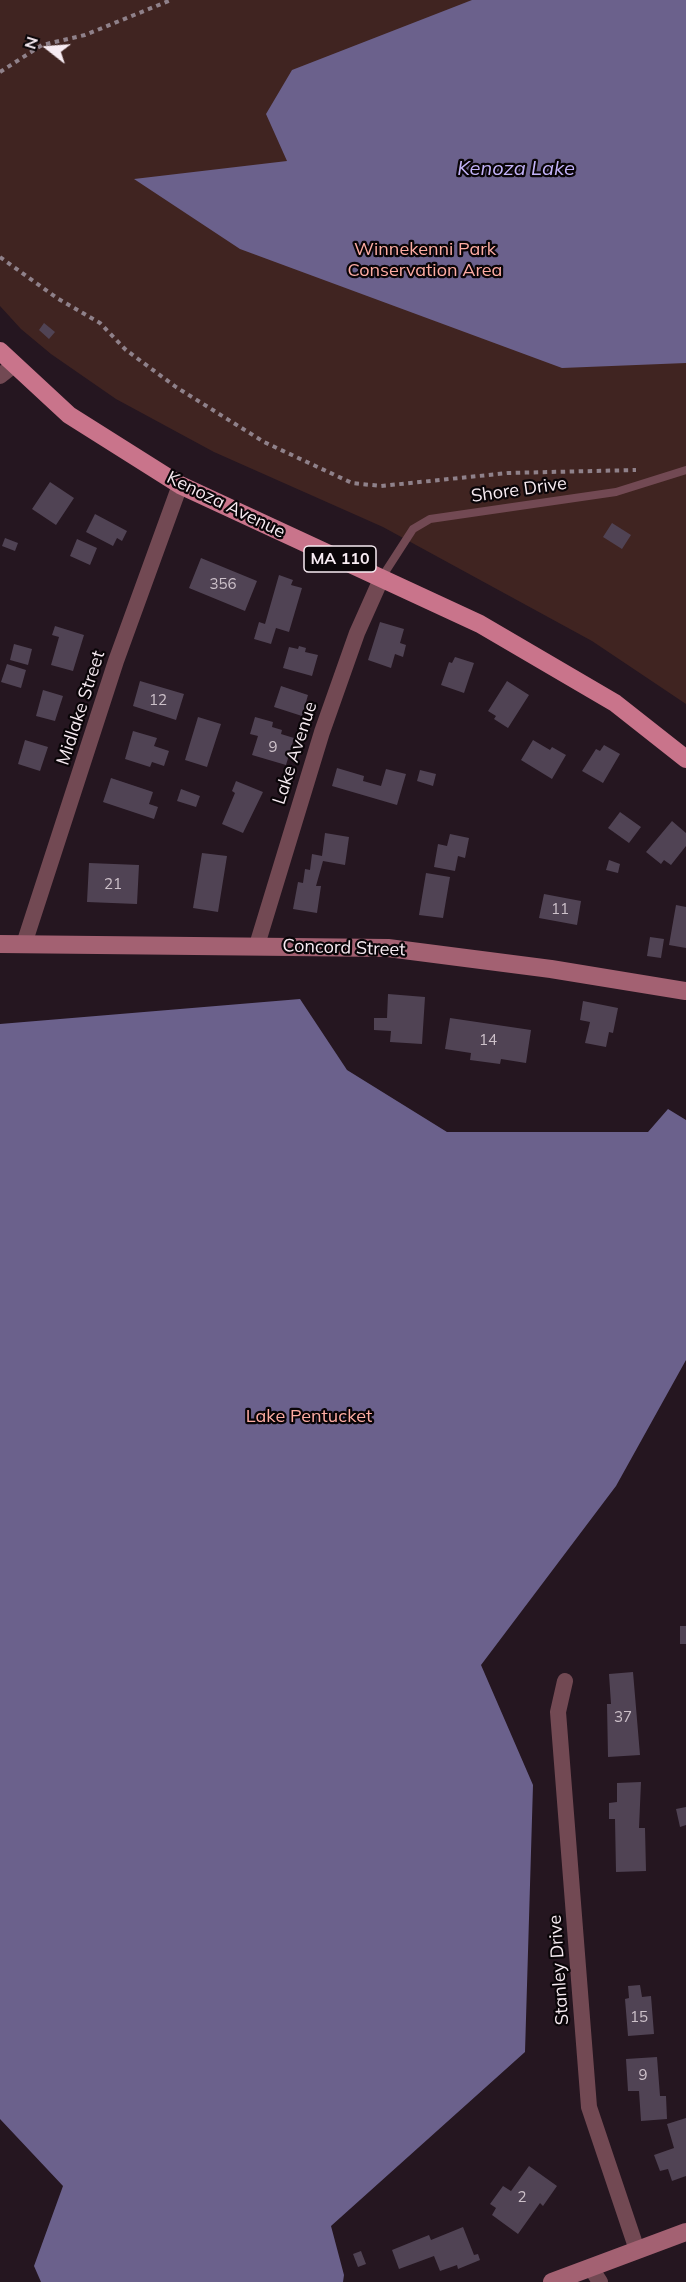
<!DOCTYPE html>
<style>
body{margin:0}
#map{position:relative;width:686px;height:2282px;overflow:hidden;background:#251620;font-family:Mulish,sans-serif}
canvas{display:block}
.north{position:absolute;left:18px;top:18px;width:60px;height:60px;-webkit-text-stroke:4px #0a0508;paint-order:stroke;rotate:287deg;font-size:16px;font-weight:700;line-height:24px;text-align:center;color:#f7ebf2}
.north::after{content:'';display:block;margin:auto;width:21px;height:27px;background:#f7ebf2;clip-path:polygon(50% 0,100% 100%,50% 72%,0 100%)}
</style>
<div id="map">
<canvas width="686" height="2282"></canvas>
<div class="north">N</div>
</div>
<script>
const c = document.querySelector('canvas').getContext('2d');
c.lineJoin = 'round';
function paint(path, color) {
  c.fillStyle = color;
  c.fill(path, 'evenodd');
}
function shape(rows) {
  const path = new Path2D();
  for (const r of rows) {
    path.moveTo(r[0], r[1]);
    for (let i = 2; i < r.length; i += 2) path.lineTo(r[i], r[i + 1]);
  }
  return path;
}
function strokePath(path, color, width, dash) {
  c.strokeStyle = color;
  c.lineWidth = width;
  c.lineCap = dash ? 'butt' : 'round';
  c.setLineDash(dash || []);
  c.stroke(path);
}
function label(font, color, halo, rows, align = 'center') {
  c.font = font + ' Mulish,sans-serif';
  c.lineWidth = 4.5;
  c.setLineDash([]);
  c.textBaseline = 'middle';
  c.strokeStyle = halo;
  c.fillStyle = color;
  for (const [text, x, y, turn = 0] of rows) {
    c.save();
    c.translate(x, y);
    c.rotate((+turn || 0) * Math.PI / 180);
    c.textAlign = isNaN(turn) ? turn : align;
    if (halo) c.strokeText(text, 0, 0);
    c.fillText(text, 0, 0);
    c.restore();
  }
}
paint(shape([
 [0,0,686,0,686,704,592,641,383,527,214,452,116,399,51,354,21,329,0,306]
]), '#402421');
paint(shape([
 [472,0,686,0,686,363,562,368,240,249,134,179,287,161,266,114,292,70],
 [300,999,347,1070,447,1132,648,1132,668,1109,686,1120,686,1360,616,1486,481,1665,533,1785,525,2052,331,2226,344,2275,343,2282,41,2282,34,2266,63,2186,0,2119,0,1024]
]), '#6b618c');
paint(shape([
 [44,323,55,332,49,339,39,330],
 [50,482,74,498,56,525,32,509],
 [95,514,127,531,122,541,117,538,113,546,86,532],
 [612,523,631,535,622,549,603,537],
 [5,538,18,543,15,551,2,546],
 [77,539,97,548,90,565,70,556],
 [201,558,257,581,245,611,189,588],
 [279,575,293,580,291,585,302,588,289,632,276,628,271,644,254,639,259,622,265,624],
 [380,622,404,629,400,643,406,645,403,657,395,654,391,668,368,660],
 [55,626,84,635,73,671,51,665,59,637,52,635],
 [14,644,32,649,28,665,10,660],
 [299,646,306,648,305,652,318,655,312,676,283,668,289,647,298,649],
 [455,657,474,663,464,693,441,685,449,662,452,663],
 [7,664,26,670,21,688,1,682],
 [140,681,184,694,176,720,133,706],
 [507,681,529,695,508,728,494,719,496,716,488,711],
 [281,686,308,695,302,716,274,707],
 [43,690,63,696,55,721,36,716],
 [198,717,221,724,207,767,185,760],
 [255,717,273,722,272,727,282,730,281,734,294,738,286,765,252,755,258,736,250,734],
 [133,731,157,738,154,746,169,751,164,766,152,762,150,767,125,759],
 [25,740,48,747,40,771,18,764],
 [533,740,550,750,552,747,566,755,552,779,521,760],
 [604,745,620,754,603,783,582,771,596,749,600,751],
 [337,768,364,776,363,781,381,786,386,769,406,774,397,805,332,786],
 [420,770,436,774,433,786,417,781],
 [111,778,153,792,149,804,158,807,154,819,103,802],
 [236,781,263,792,243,833,222,824,235,793,232,791],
 [181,789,200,796,196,807,177,801],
 [620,812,641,827,629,843,608,828],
 [672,821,686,833,686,846,671,865,664,860,661,864,646,852],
 [325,833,349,837,345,865,323,861,316,886,321,886,317,913,293,909,298,882,303,883,305,869,310,870,312,854,322,856],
 [450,834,469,838,465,858,458,856,455,871,434,867,438,844,447,846],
 [202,853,227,856,218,912,193,908],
 [609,860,620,864,618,873,606,870],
 [89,863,139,865,137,904,87,902],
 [426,873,450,877,443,918,419,915],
 [544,894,581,901,577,925,539,918],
 [676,905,686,907,686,948,669,945],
 [650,937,664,939,661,958,647,956],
 [388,994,425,997,422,1044,390,1042,391,1031,374,1030,374,1018,387,1018],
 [583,1001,618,1008,613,1033,609,1032,606,1047,585,1043,590,1022,580,1020],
 [450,1018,531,1030,526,1063,501,1059,500,1064,470,1060,471,1053,445,1049],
 [680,1626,686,1626,686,1644,680,1644],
 [633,1672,640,1755,608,1757,607,1704,611,1704,609,1674],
 [641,1782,639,1828,645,1828,646,1871,616,1872,615,1819,609,1819,609,1803,617,1802,617,1783],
 [686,1807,686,1825,680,1827,676,1809],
 [640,1985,642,1997,651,1996,654,2034,628,2036,625,1999,629,1998,628,1986],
 [657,2057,660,2096,666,2096,667,2119,641,2121,639,2091,628,2091,626,2059],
 [686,2118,686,2176,672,2181,668,2169,660,2171,654,2155,674,2148,667,2124],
 [529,2166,557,2186,543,2206,540,2203,518,2234,492,2215,496,2208,490,2204,503,2186,511,2191],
 [463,2227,474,2255,478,2254,480,2260,458,2269,457,2265,440,2271,434,2256,399,2269,392,2250,429,2235,431,2240],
 [361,2251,366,2264,358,2267,353,2254]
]), '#504354');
strokePath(shape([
 [0,72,42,45,85,35,171,0],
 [0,257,57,298,100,323,126,350,176,387,264,442,352,483,381,486,508,473,636,470]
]), '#8f818a', 4, [4.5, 4.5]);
strokePath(shape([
 [382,577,413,529,430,519,616,492,686,470]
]), '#724953', 8);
strokePath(shape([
 [0,376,14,365],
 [24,944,116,661,180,485],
 [257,945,322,732,357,633,382,577],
 [565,1681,558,1712,589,2107,637,2250],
 [591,2268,600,2282]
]), '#724953', 16);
strokePath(shape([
 [0,944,388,948,551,969,686,991],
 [552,2282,686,2232]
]), '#a36172', 18);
strokePath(shape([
 [0,351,69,415,180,485,480,624,615,703,686,759]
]), '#c9748b', 18);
label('15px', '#cdc1ca', null, [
 ["356",223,584],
 ["12",158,700],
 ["9",273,747],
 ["21",113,884],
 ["11",560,909],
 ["14",488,1040],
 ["37",623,1717],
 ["15",639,2017],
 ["9",643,2075],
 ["2",522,2197]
]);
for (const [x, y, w] of [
 [340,559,72]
]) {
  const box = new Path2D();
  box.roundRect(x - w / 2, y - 13, w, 26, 4.5);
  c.fillStyle = '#0a0508';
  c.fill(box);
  strokePath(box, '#f7ebf2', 1.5);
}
label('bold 16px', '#f7ebf2', null, [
 ["MA 110",340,559]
]);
label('18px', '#feaca3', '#0a0508', [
 ["Winnekenni Park",425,250],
 ["Conservation Area",425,271],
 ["Lake Pentucket",309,1417]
]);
label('18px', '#f7ebf2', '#0a0508', [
 ["Shore Drive",519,490,-8],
 ["Kenoza Avenue",226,505,26],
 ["Midlake Street",81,708,-72],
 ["Lake Avenue",295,753,-72],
 ["Concord Street",344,948,2],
 ["Stanley Drive",559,1970,-94]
]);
label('italic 20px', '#c3b3f8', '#0a0508', [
 ["Kenoza Lake",516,169]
]);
</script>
